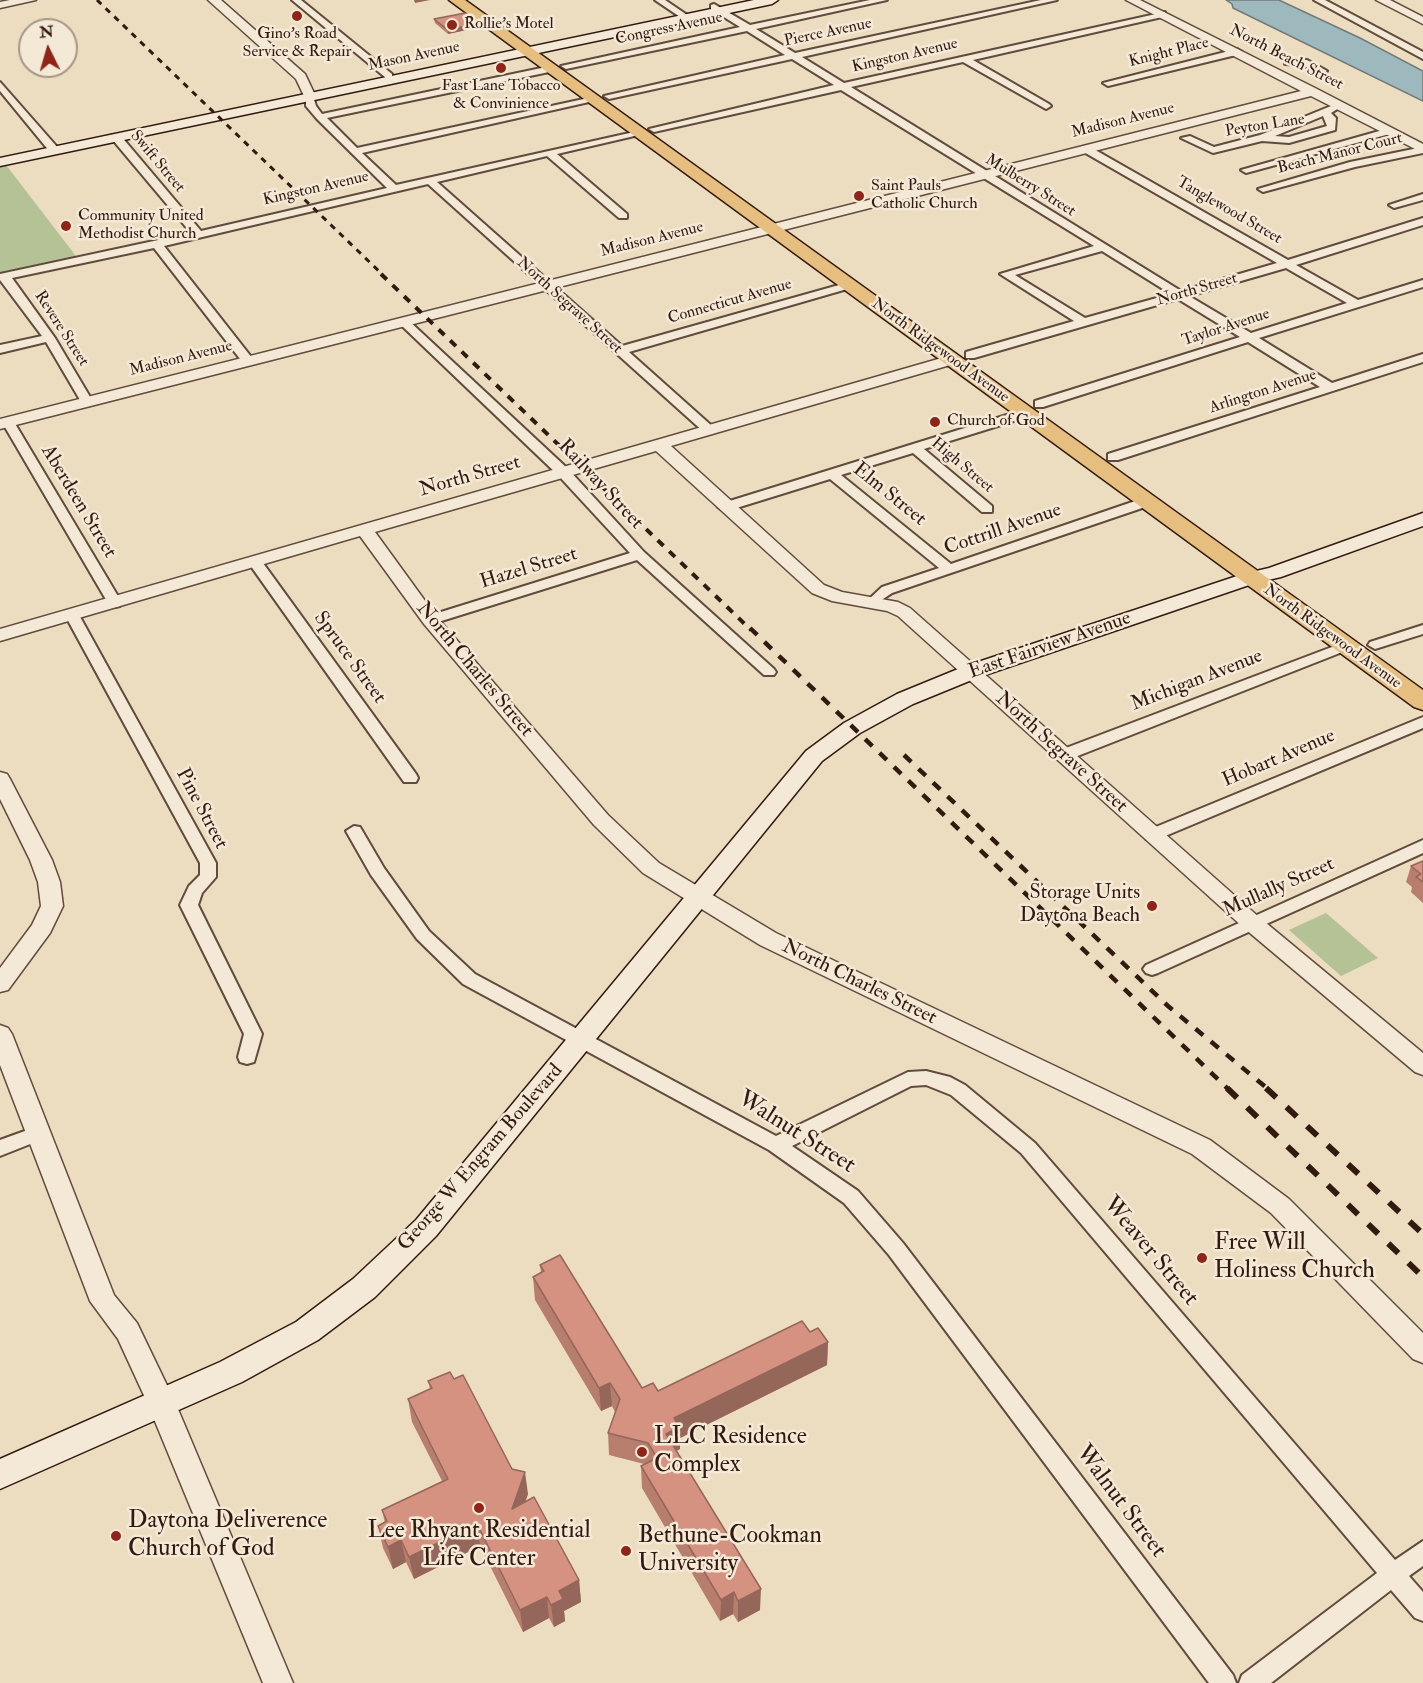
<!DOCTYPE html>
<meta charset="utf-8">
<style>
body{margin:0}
#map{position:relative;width:1423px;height:1683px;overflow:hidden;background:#ecddc0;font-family:"IM FELL Double Pica",serif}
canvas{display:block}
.north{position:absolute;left:18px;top:18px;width:60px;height:60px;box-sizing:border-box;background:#f3e9d6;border:2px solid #a69687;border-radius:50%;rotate:355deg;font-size:16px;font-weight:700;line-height:24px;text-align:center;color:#331a11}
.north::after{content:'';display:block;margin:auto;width:21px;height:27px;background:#8f2418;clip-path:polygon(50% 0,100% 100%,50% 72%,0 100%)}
</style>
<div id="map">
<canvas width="1423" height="1683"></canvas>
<div class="north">N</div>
</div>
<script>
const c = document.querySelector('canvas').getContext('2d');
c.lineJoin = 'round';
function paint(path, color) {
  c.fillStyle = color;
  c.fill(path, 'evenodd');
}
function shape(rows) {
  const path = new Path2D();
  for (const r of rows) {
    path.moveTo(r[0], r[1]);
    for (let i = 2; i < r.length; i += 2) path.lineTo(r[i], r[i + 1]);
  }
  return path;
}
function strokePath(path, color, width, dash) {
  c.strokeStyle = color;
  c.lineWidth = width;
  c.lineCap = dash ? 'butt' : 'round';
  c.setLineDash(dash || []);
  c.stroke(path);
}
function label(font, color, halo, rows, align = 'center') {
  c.font = font + ' "IM FELL Double Pica",serif';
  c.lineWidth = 5;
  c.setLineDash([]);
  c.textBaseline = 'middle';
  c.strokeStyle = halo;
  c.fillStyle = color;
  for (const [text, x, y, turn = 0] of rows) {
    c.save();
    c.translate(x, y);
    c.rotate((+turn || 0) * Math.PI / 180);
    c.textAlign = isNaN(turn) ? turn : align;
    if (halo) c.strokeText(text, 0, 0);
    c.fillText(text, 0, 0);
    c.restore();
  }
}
paint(shape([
 [3,161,79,260,0,277,0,162],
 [1326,913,1378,958,1341,976,1289,930]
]), '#b4c295');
const water = shape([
 [1226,0,1279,0,1360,38,1423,71,1423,101,1233,8,1232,4,1226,0]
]);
paint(water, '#9eb9be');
strokePath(water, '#737979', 1.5);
const minor = shape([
 [292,0,301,0,392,74,392,78,386,78,292,0],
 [655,0,665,0,693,19,686,21,655,0],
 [870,0,887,0,756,29,795,53,1041,0,1057,0,802,57,844,83,1165,12,1165,16,1162,17,973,60,1049,104,1051,106,1046,109,963,62,851,87,1181,291,1277,263,1082,151,1082,147,1090,147,1288,260,1423,218,1423,225,1296,265,1358,300,1423,280,1423,287,1259,338,1332,383,1423,354,1423,362,1118,460,1108,460,1108,454,1320,387,1248,342,1043,407,1035,407,1035,401,1240,337,1178,299,974,358,966,358,966,352,1074,321,1000,274,1094,246,841,90,654,132,649,129,834,85,792,59,609,99,604,96,785,55,747,31,566,69,561,66,740,27,711,9,711,5,714,4,750,25,870,0],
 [1102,251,1171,294,1085,318,1015,275,1102,251],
 [1286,268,1347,303,1251,333,1189,296,1286,268],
 [1314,0,1325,0,1423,52,1423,59,1314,0],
 [1237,49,1242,52,1240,54,1108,86,1103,83,1237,49],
 [1288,59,1307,60,1327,71,1322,74,1302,65,1285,64,1285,60,1288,59],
 [551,66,556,69,554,71,327,118,357,148,593,97,598,100,362,153,396,185,643,130,643,134,557,154,627,214,627,218,619,218,547,156,437,182,622,346,846,283,854,283,854,287,629,352,713,427,713,433,705,433,428,184,164,246,252,358,252,364,244,364,154,248,12,278,55,338,93,402,91,405,83,405,46,342,0,353,0,345,42,336,0,280,0,274,191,233,112,139,112,135,120,135,201,231,387,188,317,119,306,106,306,93,312,93,316,106,322,114,551,66],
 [0,82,58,148,58,152,50,152,0,91,0,82],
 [1331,106,1339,108,1331,113,1336,118,1335,130,1289,143,1262,141,1213,153,1181,138,1190,136,1214,147,1260,135,1331,106],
 [1323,116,1327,126,1289,137,1275,136,1323,116],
 [1390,128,1395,131,1393,133,1246,173,1241,170,1390,128],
 [1423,147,1423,153,1355,167,1263,192,1258,189,1350,162,1423,147],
 [1423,194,1423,200,1394,208,1389,205,1423,194],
 [400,320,408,320,568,469,644,552,774,669,776,672,774,675,764,675,637,560,435,623,425,623,423,620,425,617,630,553,558,475,400,324,400,320],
 [1026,409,1030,410,1030,416,924,449,992,506,992,512,982,512,913,453,841,475,951,564,1141,499,1151,499,1151,505,892,593,874,605,867,601,882,587,939,568,830,479,730,510,725,511,718,507,720,504,1026,409],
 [8,418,14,422,122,603,120,606,115,607,108,603,2,422,8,418],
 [255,558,260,559,416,774,418,778,416,782,404,782,248,562,255,558],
 [72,611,79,615,216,863,216,877,202,893,198,905,262,1034,254,1062,247,1064,240,1062,238,1057,244,1034,180,905,189,886,200,875,200,863,65,615,72,611],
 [1423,625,1423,634,1375,649,1368,645,1370,642,1423,625],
 [1345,642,1350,643,1352,646,1350,649,1070,759,1064,760,1056,755,1058,751,1345,642],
 [1423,717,1423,728,1158,839,1146,839,1144,835,1146,831,1423,717],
 [354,826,360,827,384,868,429,931,475,974,776,1136,908,1072,926,1071,950,1077,965,1085,1035,1143,1395,1560,1423,1541,1423,1566,1409,1576,1423,1592,1423,1621,1415,1618,1391,1590,1271,1683,1239,1683,1242,1675,1377,1573,1021,1153,951,1095,926,1085,911,1086,792,1146,858,1191,903,1243,1233,1675,1236,1683,1209,1683,889,1255,844,1203,769,1150,463,984,417,939,371,875,346,831,354,826],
 [1423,840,1423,853,1158,973,1152,975,1146,973,1143,969,1146,965,1423,840],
 [36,1127,43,1129,46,1134,43,1139,0,1156,0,1140,36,1127]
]);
const tertiary = shape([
 [10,0,36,0,0,8,0,2,10,0],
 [208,0,221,0,305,74,315,95,313,98,305,98,296,79,208,0],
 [1126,0,1140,0,1317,89,1423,144,1423,153,1311,96,0,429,0,419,1301,91,1126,0],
 [1376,0,1390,0,1423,17,1423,24,1376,0],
 [952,355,957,357,960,360,957,363,671,446,824,585,842,592,898,602,910,608,1260,918,1423,1053,1423,1075,1415,1072,1244,928,898,616,887,611,832,601,812,593,656,451,375,532,436,616,608,815,659,863,776,933,1210,1140,1289,1199,1423,1333,1423,1363,1413,1359,1271,1213,1192,1154,760,945,643,873,594,825,424,624,360,536,0,641,0,629,952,355],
 [0,772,7,774,10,779,52,860,60,882,63,906,50,933,8,990,0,992,0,968,32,925,41,906,38,882,30,860,0,799,0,772],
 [0,1025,8,1028,12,1034,114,1295,137,1323,175,1402,293,1683,263,1683,147,1402,118,1339,90,1301,0,1065,0,1025]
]);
const secondary = shape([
 [754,0,778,0,772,4,0,166,0,158,754,0],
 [1423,513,1423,526,1281,577,1255,583,979,677,913,704,860,733,822,761,436,1236,375,1297,318,1340,242,1382,0,1489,0,1459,220,1362,296,1322,353,1279,416,1220,806,751,844,723,897,694,963,667,1243,574,1269,568,1423,513]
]);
const primary = shape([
 [449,0,465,0,1423,690,1423,710,1414,707,449,0]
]);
strokePath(minor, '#614b3d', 4);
strokePath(tertiary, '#614b3d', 3);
strokePath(secondary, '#331a11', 3);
strokePath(primary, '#331a11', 3);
paint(minor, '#f3e9d6');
paint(tertiary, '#f3e9d6');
paint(secondary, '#f3e9d6');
paint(primary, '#e6be80');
strokePath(shape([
 [97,0,383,275]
]), '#331a11', 3, [6, 6]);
strokePath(shape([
 [381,274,751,630]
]), '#331a11', 4, [8, 8]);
strokePath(shape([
 [750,628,1228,1089],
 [904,755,1168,1006,1268,1089]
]), '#331a11', 4.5, [10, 10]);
strokePath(shape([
 [1227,1088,1423,1277],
 [1266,1088,1423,1234]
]), '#331a11', 6, [14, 14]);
paint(shape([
 [434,19,480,27,448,34,435,23],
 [1423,861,1423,903,1411,892,1412,887,1406,882,1411,866],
 [540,1265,642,1388,658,1391,810,1332,828,1342,827,1365,680,1438,680,1449,676,1451,760,1610,738,1622,733,1614,720,1621,642,1488,641,1466,644,1464,609,1455,608,1433,615,1412,612,1406,601,1411,535,1300,533,1277,541,1273],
 [454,1379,528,1494,525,1502,579,1580,581,1602,564,1611,565,1621,554,1627,549,1618,523,1632,480,1546,414,1579,406,1562,393,1569,383,1548,378,1526,385,1523,382,1510,442,1481,412,1422,408,1399,430,1389,428,1381]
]), '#b77e6e');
paint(shape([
 [414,0,430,0,415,3],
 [480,23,480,27,448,34,448,30],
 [828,1342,827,1365,680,1438,680,1449,666,1456,666,1434,674,1418],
 [610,1383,612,1406,601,1411,599,1388],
 [525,1472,528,1494,515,1531,512,1509],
 [477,1524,480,1546,414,1579,409,1557],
 [401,1540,406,1562,393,1569,388,1547],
 [579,1580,581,1602,564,1611,565,1621,554,1627,551,1605,559,1591],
 [761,1589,760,1610,738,1622,738,1601],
 [734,1592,733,1614,720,1621,721,1600],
 [547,1597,549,1618,523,1632,520,1610]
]), '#95665a');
const building = shape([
 [465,13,480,23,448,30,434,19,465,13],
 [1423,861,1423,882,1416,877,1421,874,1411,866,1423,861],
 [560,1255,642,1388,653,1383,658,1391,802,1321,810,1332,818,1328,828,1342,674,1418,679,1427,666,1434,761,1589,738,1601,734,1592,721,1600,641,1466,657,1458,648,1443,608,1433,620,1399,610,1383,599,1388,533,1277,544,1271,540,1265,560,1255],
 [450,1372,454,1379,463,1375,512,1469,525,1472,512,1509,534,1497,579,1580,559,1591,563,1599,551,1605,547,1597,520,1610,477,1524,409,1557,401,1540,388,1547,378,1526,387,1521,382,1510,448,1479,408,1399,432,1388,428,1381,450,1372]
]);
paint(building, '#d59280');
strokePath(building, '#95665a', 1.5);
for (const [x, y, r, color] of [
 [297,16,6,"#8f2418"],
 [452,25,6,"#8f2418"],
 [501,68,6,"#8f2418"],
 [859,196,6,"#8f2418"],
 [66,226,6,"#8f2418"],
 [935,422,6,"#8f2418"],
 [1152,906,6,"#8f2418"],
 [1202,1258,6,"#8f2418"],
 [642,1452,6,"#8f2418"],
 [479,1508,6,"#8f2418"],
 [116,1536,6,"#8f2418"],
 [626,1551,6,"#8f2418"]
]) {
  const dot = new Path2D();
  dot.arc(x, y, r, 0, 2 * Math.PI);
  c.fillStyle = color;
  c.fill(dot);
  strokePath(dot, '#f3e9d6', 2);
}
label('16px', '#331a11', '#f3e9d6', [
 ["Rollie's Motel",464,25],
 ["Gino’s Road",297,35,"center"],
 ["Service & Repair",297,53,"center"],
 ["Fast Lane Tobacco",501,87,"center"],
 ["& Convinience",501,105,"center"],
 ["Saint Pauls",871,187],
 ["Catholic Church",871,205],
 ["Community United",78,217],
 ["Methodist Church",78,235],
 ["Church of God",947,422]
], 'left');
label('16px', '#331a11', '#f3e9d6', [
 ["Congress Avenue",669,29,-12],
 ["Pierce Avenue",828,33,-12],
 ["Knight Place",1169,53,-14],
 ["Kingston Avenue",905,56,-13],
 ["Mason Avenue",414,57,-12],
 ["North Beach Street",1286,58,27],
 ["Madison Avenue",1123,121,-14],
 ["Peyton Lane",1265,126,-9],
 ["Beach Manor Court",1340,154,-14],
 ["Swift Street",157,162,50],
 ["Mulberry Street",1030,186,32],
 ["Kingston Avenue",316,189,-13],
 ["Tanglewood Street",1229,211,30],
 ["Madison Avenue",652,240,-14],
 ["North Street",1197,290,-16],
 ["Connecticut Avenue",730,302,-16],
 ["North Segrave Street",569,306,42],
 ["Taylor Avenue",1226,328,-18],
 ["Revere Street",61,329,57],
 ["North Ridgewood Avenue",940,351,36],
 ["Madison Avenue",181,359,-14],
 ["Arlington Avenue",1263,392,-18],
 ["High Street",962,466,40],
 ["North Ridgewood Avenue",1332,637,36]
]);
label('20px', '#331a11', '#f3e9d6', [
 ["North Street",470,477,-16],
 ["Railway Street",600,485,47],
 ["Elm Street",889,495,39],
 ["Aberdeen Street",78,502,59],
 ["Cottrill Avenue",1003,530,-19],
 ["Hazel Street",529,569,-17],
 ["East Fairview Avenue",1050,646,-19],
 ["Spruce Street",349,658,54],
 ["North Charles Street",474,670,50],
 ["Michigan Avenue",1197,681,-21],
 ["North Segrave Street",1061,753,42],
 ["Hobart Avenue",1279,759,-23],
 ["Pine Street",201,809,62],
 ["Mullally Street",1279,888,-24],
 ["North Charles Street",859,983,26],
 ["George W Engram Boulevard",481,1158,-49]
]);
label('20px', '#331a11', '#f3e9d6', [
 ["Storage Units",1140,894],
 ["Daytona Beach",1140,917]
], 'right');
label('24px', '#331a11', '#f3e9d6', [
 ["Walnut Street",796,1133,32],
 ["Weaver Street",1150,1252,50],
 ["Walnut Street",1120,1502,53]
]);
label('24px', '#331a11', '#f3e9d6', [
 ["Free Will",1214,1244],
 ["Holiness Church",1214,1272],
 ["LLC Residence",654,1438],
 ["Complex",654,1466],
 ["Daytona Deliverence",128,1522],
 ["Church of God",128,1550],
 ["Lee Rhyant Residential",479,1532,"center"],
 ["Life Center",479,1560,"center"],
 ["Bethune-Cookman",638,1537],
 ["University",638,1565]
], 'left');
</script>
